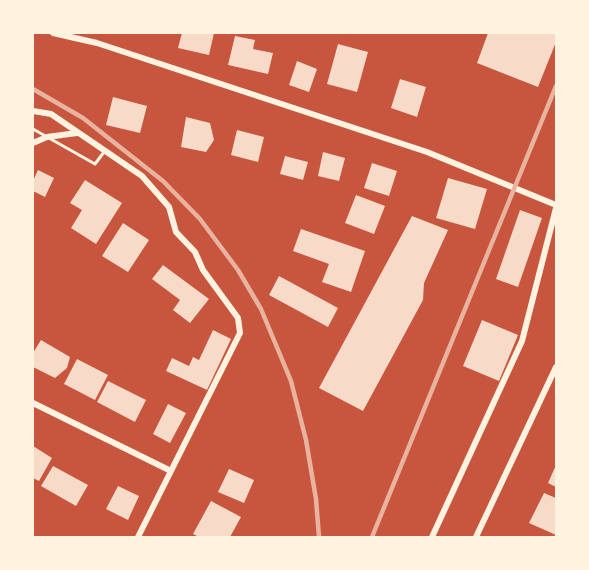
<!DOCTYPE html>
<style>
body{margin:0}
#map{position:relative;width:589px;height:570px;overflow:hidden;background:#c8553d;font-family:"Fira Sans",sans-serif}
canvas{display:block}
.frame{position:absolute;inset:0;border:34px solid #fff3e0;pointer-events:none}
</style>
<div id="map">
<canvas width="589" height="570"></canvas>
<div class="frame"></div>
</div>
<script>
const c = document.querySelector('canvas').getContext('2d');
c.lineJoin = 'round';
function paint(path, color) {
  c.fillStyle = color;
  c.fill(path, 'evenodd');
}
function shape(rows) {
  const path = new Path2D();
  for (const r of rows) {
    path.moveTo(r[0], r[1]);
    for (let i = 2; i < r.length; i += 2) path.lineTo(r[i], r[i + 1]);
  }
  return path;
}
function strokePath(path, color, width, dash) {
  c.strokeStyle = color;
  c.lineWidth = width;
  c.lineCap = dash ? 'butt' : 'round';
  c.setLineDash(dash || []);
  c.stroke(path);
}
paint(shape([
 [182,33,214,33,209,55,178,48],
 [488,33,556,33,556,42,538,87,477,63],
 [235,36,255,40,253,49,273,53,268,74,228,65],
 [338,44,368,52,357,92,327,84],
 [297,61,317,69,309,92,289,85],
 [400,79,426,87,417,117,391,108],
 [113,97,147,106,140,133,106,125],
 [186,117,210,123,214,140,206,152,181,147],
 [237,130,264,137,258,162,231,155],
 [323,152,345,158,339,181,318,176],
 [285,156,308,162,303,180,280,174],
 [372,163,397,171,389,196,364,188],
 [38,170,54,178,45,197,33,191,33,181],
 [448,178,487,189,475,229,436,218],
 [85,180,122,203,96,244,71,228,82,210,70,203],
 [356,195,385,206,374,234,345,223],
 [520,210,542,218,518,287,496,279],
 [412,216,448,230,424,283,423,300,363,411,319,388],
 [123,223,149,240,128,272,102,256],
 [301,229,365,251,351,292,322,282,329,264,293,251],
 [163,265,209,299,190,323,173,310,180,300,152,279],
 [279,276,338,308,328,327,269,295],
 [482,320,518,335,499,381,463,366],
 [213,330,231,339,207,390,166,371,172,358,189,366,193,357,199,360],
 [41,340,70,357,67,368,55,378,33,367,33,353],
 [77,359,108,375,95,400,64,384],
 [108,381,146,400,135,422,97,402],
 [168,404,186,413,170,443,153,434],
 [33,446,52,458,39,481,33,478],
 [556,465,556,487,548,483],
 [53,466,88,485,76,506,41,486],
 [229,469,254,480,244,503,218,492],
 [118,486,139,496,128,520,106,509],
 [544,493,556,498,556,535,529,523],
 [211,501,241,517,230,537,199,537,193,534]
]), '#f7dbc8');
strokePath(shape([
 [33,129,95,164,104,152]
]), '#fff3e0', 3);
strokePath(shape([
 [53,33,97,43,427,152,556,205],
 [33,111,51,114,142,176,169,207,176,232,195,252,203,270,238,318,240,333,138,537],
 [33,143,47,137,77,133],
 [33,403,171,471],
 [432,537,522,341,556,208],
 [476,537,556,367]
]), '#fff3e0', 6);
strokePath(shape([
 [33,89,83,118,163,181,200,219,238,270,261,309,291,381,306,440,316,499,319,537],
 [372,537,556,86]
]), '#e9b49f', 4.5);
</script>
